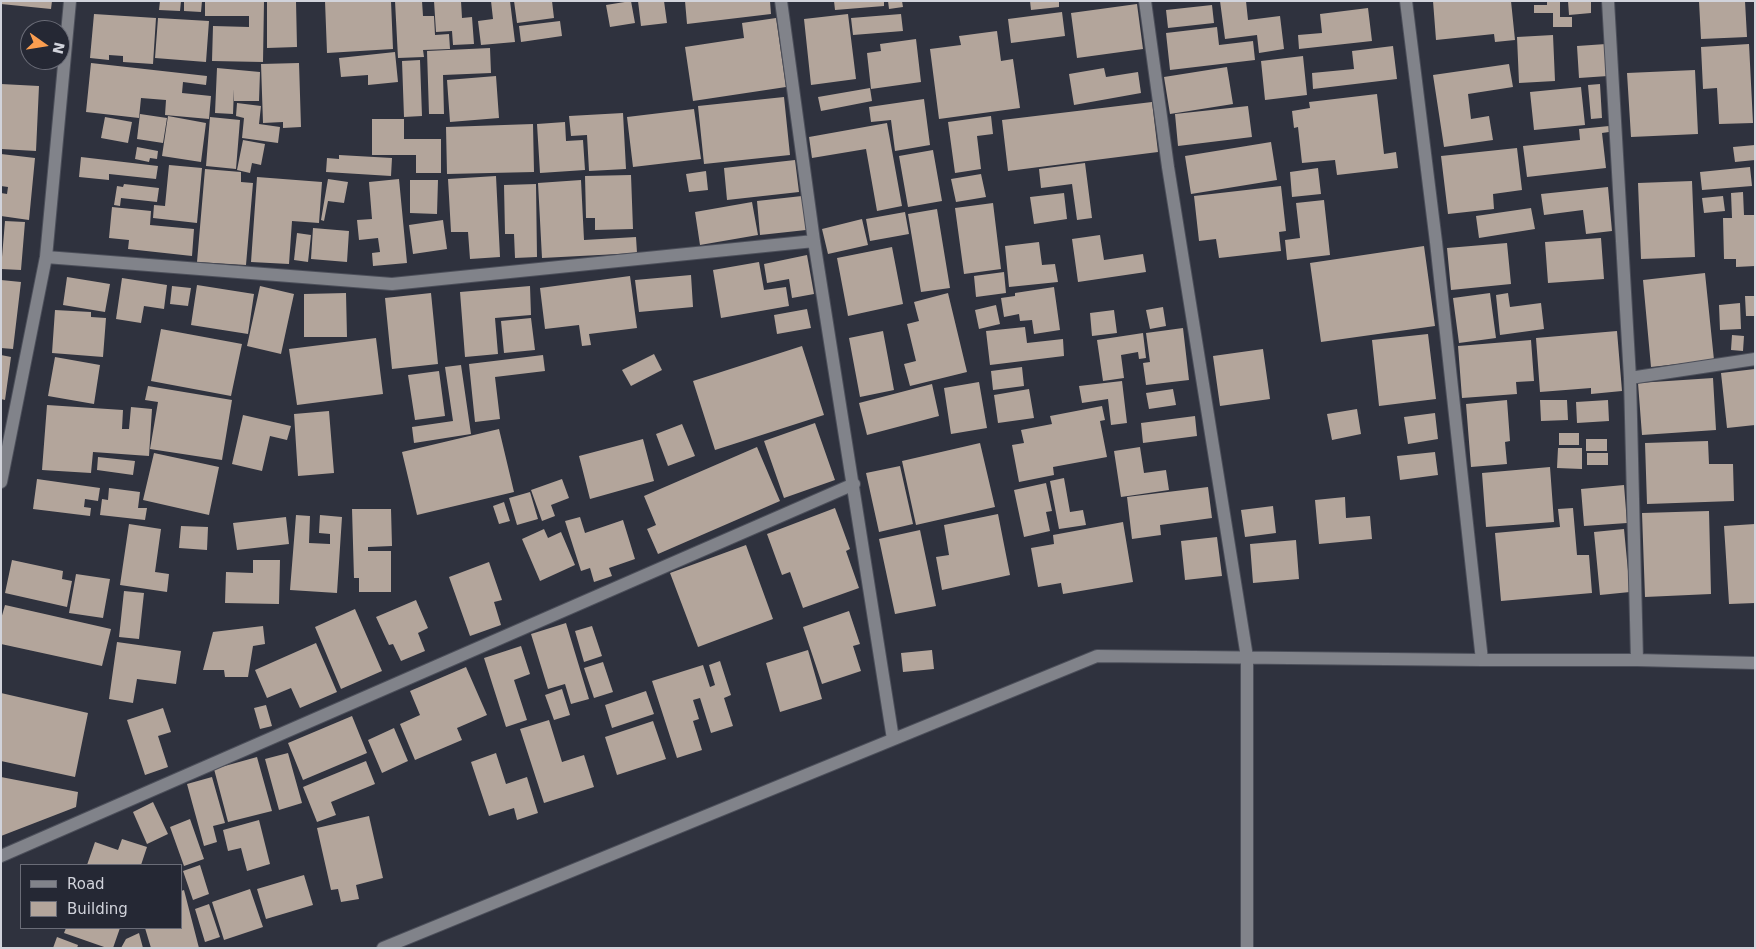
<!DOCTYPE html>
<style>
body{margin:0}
#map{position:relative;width:1756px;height:949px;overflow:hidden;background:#2f323e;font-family:"DejaVu Sans",sans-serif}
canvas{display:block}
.frame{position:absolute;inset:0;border:2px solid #d1d3db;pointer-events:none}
.legend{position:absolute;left:20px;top:864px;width:162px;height:65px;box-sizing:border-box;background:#252834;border:1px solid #6a6c77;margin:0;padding:6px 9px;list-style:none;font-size:15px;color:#d1d3db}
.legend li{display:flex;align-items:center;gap:10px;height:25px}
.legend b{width:25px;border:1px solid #6a6c77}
.north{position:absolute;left:20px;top:20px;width:50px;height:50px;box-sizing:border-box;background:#252834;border:1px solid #6a6c77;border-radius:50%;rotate:103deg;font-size:14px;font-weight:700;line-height:20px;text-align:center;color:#d1d3db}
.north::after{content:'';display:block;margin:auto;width:18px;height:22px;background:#fb9e50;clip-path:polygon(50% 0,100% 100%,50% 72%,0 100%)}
</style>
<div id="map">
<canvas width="1756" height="949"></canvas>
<div class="frame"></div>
<ul class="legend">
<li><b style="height:6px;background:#81838a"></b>Road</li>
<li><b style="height:14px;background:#b3a59b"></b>Building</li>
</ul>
<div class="north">N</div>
</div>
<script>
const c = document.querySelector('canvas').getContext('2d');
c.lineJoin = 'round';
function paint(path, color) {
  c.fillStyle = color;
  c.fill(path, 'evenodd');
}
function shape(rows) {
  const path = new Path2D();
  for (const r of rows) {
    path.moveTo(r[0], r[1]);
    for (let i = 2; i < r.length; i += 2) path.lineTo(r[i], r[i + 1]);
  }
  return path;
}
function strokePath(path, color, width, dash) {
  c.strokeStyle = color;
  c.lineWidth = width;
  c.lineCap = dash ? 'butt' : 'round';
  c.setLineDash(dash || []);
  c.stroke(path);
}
paint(shape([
 [1,1,52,1,51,9,1,4],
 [160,1,181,1,180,11,159,10],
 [184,1,202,1,201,12,184,11],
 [205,1,264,1,263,62,212,61,213,26,249,27,249,16,205,16],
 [267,1,296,1,297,47,267,48],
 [325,1,391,1,393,49,327,53],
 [395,1,422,1,423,16,434,16,435,35,449,34,450,49,423,50,424,57,398,58],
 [434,1,461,1,462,18,472,17,474,44,453,45,452,31,436,32],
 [491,1,510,1,515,42,481,45,478,21,493,19],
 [514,1,552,1,554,18,517,23],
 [631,1,635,23,610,27,606,5],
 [638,1,664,1,667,23,641,26],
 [685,1,770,1,771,14,687,24],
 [834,1,884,1,884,6,835,10],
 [888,1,902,1,903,7,889,9],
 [1030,1,1059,1,1059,7,1031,10],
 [1220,1,1246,1,1248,20,1280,16,1284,49,1259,53,1257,35,1225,39],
 [1433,1,1511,1,1515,40,1495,42,1494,34,1436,40],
 [1547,1,1560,1,1560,17,1572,17,1572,27,1553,27,1553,13,1534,13,1534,5,1547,5],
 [1568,1,1591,1,1591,13,1569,15],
 [1699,1,1745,1,1747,37,1701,39],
 [1137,4,1143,49,1077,58,1071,13],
 [1212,5,1214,23,1168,28,1166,10],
 [1368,8,1372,41,1299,49,1298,35,1322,33,1320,14],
 [1062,12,1065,36,1011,43,1008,19],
 [94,14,156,18,153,64,123,62,123,56,109,55,109,60,90,58],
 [848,14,856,79,811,85,804,19],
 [901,14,903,31,853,35,851,18],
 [158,18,209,21,206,62,155,58],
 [776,18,786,87,693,101,685,47,744,38,742,23],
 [560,21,562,36,521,42,519,26],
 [1217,27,1219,45,1253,41,1255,60,1170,70,1166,33],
 [997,31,1001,61,1013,59,1020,108,939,119,930,49,961,45,959,36],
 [1553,35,1555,81,1519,83,1517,37],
 [916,39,921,82,871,89,867,53,881,51,880,44],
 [1606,44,1608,76,1579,78,1577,46],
 [1749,44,1753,123,1719,124,1717,88,1703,89,1701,47],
 [1393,46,1397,79,1313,89,1312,73,1354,69,1352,51],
 [490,48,491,73,443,75,444,114,429,114,427,51],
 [395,52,398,82,368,85,368,75,341,77,339,58],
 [1303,56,1307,95,1265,100,1261,61],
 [420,60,422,116,404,117,402,61],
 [91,63,207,76,206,85,183,82,182,93,211,96,209,119,165,115,166,100,141,98,139,118,86,112],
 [299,63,301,127,283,128,283,122,263,123,261,64],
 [1509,64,1513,87,1468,94,1471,119,1489,116,1493,140,1444,147,1433,75],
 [1227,67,1233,104,1170,114,1164,77],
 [217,68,260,72,259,101,234,101,234,89,233,114,215,113],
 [1104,68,1106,77,1138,72,1141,93,1074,105,1069,74],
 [1695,70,1698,134,1631,137,1627,73],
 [496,76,499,118,450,122,447,80],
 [1,84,39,86,36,151,1,149],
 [1600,84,1602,118,1591,119,1588,85],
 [1581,87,1585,125,1534,130,1530,92],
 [870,88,872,101,821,111,818,97],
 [1377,94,1384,154,1396,152,1398,168,1337,175,1335,160,1302,163,1298,127,1294,128,1292,111,1310,108,1309,102],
 [784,97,790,155,704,164,698,106],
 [924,99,930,145,895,151,891,120,871,122,869,107],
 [1152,102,1158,152,1008,171,1002,120],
 [237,103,261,106,259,124,280,127,278,143,242,138,244,118,236,116],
 [1248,106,1252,137,1178,146,1175,114],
 [694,109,701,159,633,167,627,117],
 [623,113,626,169,589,171,587,135,571,136,569,116],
 [140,114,167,118,163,143,137,139],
 [168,116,206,123,201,162,162,156],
 [991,116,993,134,977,136,981,169,955,173,948,122],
 [105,117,132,122,128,143,101,138],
 [210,117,240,120,236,169,206,166],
 [372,119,404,119,404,139,441,139,441,173,416,173,416,155,372,155],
 [565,122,566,141,583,140,585,170,540,173,537,124],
 [887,123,902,206,877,211,866,149,812,158,809,137],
 [533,124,534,172,447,174,446,127],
 [1609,126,1609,132,1602,133,1606,168,1527,177,1523,146,1580,140,1579,129],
 [243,140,265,144,261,165,252,163,250,173,237,170],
 [1271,142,1277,180,1191,194,1185,156],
 [1755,145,1755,160,1735,162,1733,147],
 [137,147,158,151,157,159,150,158,149,162,135,159],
 [1517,148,1522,190,1493,194,1494,209,1448,214,1441,156],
 [933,150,942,201,908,207,899,156],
 [1,154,35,158,29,220,1,216,1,193,7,194,8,187,1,186],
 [339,155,392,158,391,176,326,172,327,158,339,159],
 [81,157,158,166,156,179,109,174,109,180,79,177],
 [795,160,799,192,727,200,724,168],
 [1085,163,1092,218,1077,220,1072,184,1041,188,1039,169],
 [169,165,202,168,197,223,153,218,154,205,165,206],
 [1750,167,1752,186,1702,190,1700,172],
 [1318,168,1321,194,1292,197,1290,172],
 [205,169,241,172,241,182,253,183,246,265,197,262],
 [706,171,708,190,689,192,686,174],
 [981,174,986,197,956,202,951,179],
 [631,175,633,229,595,230,595,218,586,218,585,176],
 [496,176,500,257,470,259,468,232,451,232,448,179],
 [257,177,322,182,319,223,292,221,289,264,251,262],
 [328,179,348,182,344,203,328,201,324,221,321,220],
 [399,179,407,263,373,266,372,253,380,252,378,238,359,240,357,220,372,219,369,182],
 [410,180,438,180,437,214,410,213],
 [581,180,584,240,636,237,637,253,542,258,538,183],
 [1692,181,1695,257,1641,259,1638,183],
 [124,184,159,188,157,202,121,198,120,206,114,205,117,186,123,187],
 [536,184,537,257,515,258,514,234,505,234,504,185],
 [1281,186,1286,231,1279,232,1281,251,1219,258,1216,239,1199,241,1194,196],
 [1608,187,1612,231,1586,234,1583,210,1544,215,1541,194],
 [1743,192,1744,215,1755,215,1755,266,1736,267,1736,259,1724,259,1723,218,1732,218,1731,193],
 [1064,193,1067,219,1034,224,1030,197],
 [802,196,806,230,760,235,757,201],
 [1723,196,1725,211,1704,213,1702,198],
 [1324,200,1330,255,1287,260,1285,240,1300,238,1296,203],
 [752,202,758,235,700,245,695,212],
 [993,203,1001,269,964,274,955,208],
 [112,207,151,211,150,225,194,229,192,256,128,249,129,240,109,238],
 [1531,208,1535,229,1479,238,1476,216],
 [937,209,950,288,921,292,908,214],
 [905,212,909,234,870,241,866,219],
 [862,219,868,245,828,254,822,229],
 [443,220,447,249,413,254,409,225],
 [5,221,25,222,21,270,1,269],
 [313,228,349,231,347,262,311,259],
 [297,233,311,235,308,262,294,260],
 [1100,235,1104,260,1143,254,1146,272,1078,282,1072,239],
 [1601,238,1604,279,1548,283,1545,242],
 [1039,242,1042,265,1055,264,1058,282,1009,287,1005,246],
 [1507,243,1511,284,1451,290,1447,248],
 [1424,246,1435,326,1321,342,1310,263],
 [892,247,903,304,848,316,837,258],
 [807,255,814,294,792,298,789,279,767,283,764,264],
 [759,262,764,290,786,287,789,306,721,318,713,270],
 [1004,272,1006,293,976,297,974,276],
 [1705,273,1714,360,1651,367,1643,280],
 [691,275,693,307,639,312,635,280],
 [630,276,637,328,589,334,591,345,582,346,579,325,545,329,540,288],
 [67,277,110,284,105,312,63,305],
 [122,278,167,285,164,309,144,306,141,323,116,319],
 [1,280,21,282,13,349,1,348],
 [197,285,254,294,248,334,191,325],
 [172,286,191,288,188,306,170,304],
 [260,286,294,294,281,354,247,346],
 [530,286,531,315,495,318,498,354,465,357,460,292],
 [1054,287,1060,330,1034,334,1032,320,1020,321,1019,314,1004,317,1001,298,1015,296,1015,293],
 [346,293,347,337,304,337,304,294],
 [431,293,438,364,392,369,385,298],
 [948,293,967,372,910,386,904,364,916,361,907,324,919,321,914,302],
 [1490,293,1496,338,1459,343,1453,298],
 [1508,293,1510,307,1541,303,1544,329,1500,335,1496,295],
 [1745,296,1755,296,1755,316,1746,316],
 [1740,303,1741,329,1720,330,1719,305],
 [996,305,1000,324,979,329,975,310],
 [1163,307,1166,326,1150,329,1146,310],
 [807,309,811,328,777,334,774,315],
 [55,310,91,312,91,317,106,318,103,357,52,353],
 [1114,310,1117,333,1092,336,1090,313],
 [531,318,535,350,504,353,501,321],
 [1025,327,1027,343,1063,339,1064,356,990,365,986,331],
 [1183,328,1189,380,1146,385,1143,363,1150,362,1146,333],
 [161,329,242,344,231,396,151,381],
 [883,331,894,390,860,397,849,338],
 [1617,331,1622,391,1591,394,1591,388,1540,392,1536,338],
 [1143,333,1146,358,1139,359,1138,352,1121,355,1124,378,1103,381,1097,340],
 [1428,334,1436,399,1379,406,1372,340],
 [1732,335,1744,336,1743,351,1731,350],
 [376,338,383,394,297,405,289,349],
 [1531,340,1534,381,1516,382,1517,394,1462,398,1458,346],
 [802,346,824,415,715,450,693,381],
 [1263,349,1270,399,1220,406,1213,356],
 [654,354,662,370,631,386,622,370],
 [1,355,11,357,5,400,1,399],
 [543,355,545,371,495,377,500,419,475,422,469,364],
 [55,357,100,365,94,404,48,396],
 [461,365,471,434,414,443,412,427,453,421,445,367],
 [1022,367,1024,386,993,390,991,371],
 [1755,369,1755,425,1727,428,1721,373],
 [439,371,445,416,415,420,408,375],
 [1713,378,1716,430,1642,435,1638,383],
 [1122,381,1127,423,1111,425,1108,399,1082,403,1079,386],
 [979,382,987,428,951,434,944,388],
 [932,384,939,416,867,435,859,403],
 [148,386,232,400,222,460,150,449,158,402,145,400],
 [1029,389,1034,418,998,423,994,395],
 [1173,389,1176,405,1149,409,1146,393],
 [1507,400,1510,441,1505,442,1507,464,1471,467,1466,404],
 [1540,400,1567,400,1568,420,1541,421],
 [1608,400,1609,421,1577,423,1576,402],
 [47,405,123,410,122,429,129,429,131,407,152,409,149,456,93,452,91,473,42,470],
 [1102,406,1105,420,1100,421,1107,457,1053,467,1054,475,1019,482,1012,445,1024,443,1021,430,1052,424,1050,416],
 [1357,409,1361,434,1332,440,1327,414],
 [329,411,334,473,298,476,294,414],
 [1435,413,1438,439,1408,444,1404,417],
 [243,415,291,426,287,440,270,436,262,471,232,464],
 [1195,416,1197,436,1143,443,1141,423],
 [815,423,835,480,784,498,764,441],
 [682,424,695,456,668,466,656,434],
 [499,429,514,492,417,515,402,452],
 [1559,433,1579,433,1579,445,1559,445],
 [643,439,654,481,590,499,579,456],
 [1586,439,1607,439,1607,451,1586,451],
 [1708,441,1709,464,1733,464,1734,501,1647,504,1645,443],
 [980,443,995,507,916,525,902,461],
 [757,447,780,501,658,554,647,529,656,525,644,496],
 [1140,447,1144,473,1166,470,1169,490,1121,497,1114,451],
 [1558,448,1582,448,1582,469,1557,468],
 [1435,452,1438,475,1400,480,1397,456],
 [154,453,219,467,209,515,143,500],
 [1587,453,1608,453,1608,465,1587,465],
 [98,457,135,461,133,475,97,470],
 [900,466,913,524,879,532,866,473],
 [1550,467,1554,522,1486,527,1482,473],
 [1064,478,1070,512,1083,510,1086,525,1059,529,1050,481],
 [37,479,100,488,98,501,85,499,84,507,91,508,90,516,33,509],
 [562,479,569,498,551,505,555,516,542,521,531,490],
 [1046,483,1052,511,1046,512,1050,531,1024,537,1014,490],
 [1624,485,1627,523,1584,526,1581,489],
 [1208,487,1212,518,1160,525,1161,535,1132,539,1127,497],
 [109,488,140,492,138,508,147,508,145,520,100,515,102,499,108,500],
 [530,492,538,519,517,525,509,498],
 [1345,497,1346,518,1370,516,1372,539,1319,544,1315,500],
 [504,502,510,521,499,524,493,506],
 [1273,506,1276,533,1245,537,1241,510],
 [835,508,850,549,846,551,859,588,803,608,790,572,782,575,767,534],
 [1573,508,1577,555,1589,555,1592,593,1501,601,1495,533,1560,527,1558,509],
 [352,509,391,509,392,546,368,547,368,551,391,551,391,592,359,592,359,578,354,578],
 [1709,511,1711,594,1645,597,1642,513],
 [998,514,1010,575,942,590,936,557,949,555,944,525],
 [296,515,310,516,309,543,330,544,330,534,319,533,320,515,342,517,337,593,290,590],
 [286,517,289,544,237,550,233,523],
 [580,517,585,533,623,520,635,559,609,568,612,576,594,582,590,568,581,571,565,521],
 [1123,522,1133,582,1063,594,1061,583,1038,587,1031,548,1054,544,1053,535],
 [129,524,161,529,155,572,169,574,167,592,120,585],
 [1755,524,1755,603,1729,604,1724,526],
 [181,526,208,527,207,550,179,548],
 [544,529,548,538,561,532,575,565,540,581,522,539],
 [1624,529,1630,592,1600,595,1594,532],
 [920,530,936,606,895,614,879,539],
 [1217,537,1222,576,1185,580,1181,541],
 [1296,540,1299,579,1253,583,1250,544],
 [746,545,773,619,698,647,670,573],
 [12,560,63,571,62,579,72,581,67,607,5,593],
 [253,560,280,560,279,604,225,603,226,572,253,573],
 [489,562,502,600,494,602,501,625,470,636,449,577],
 [76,574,110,579,103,618,69,613],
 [124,591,144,593,139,639,119,637],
 [416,600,428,628,418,633,425,651,401,661,393,644,389,645,376,617],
 [5,605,111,629,102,666,1,644,1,619],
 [355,609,382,671,341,689,315,627],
 [849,611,860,644,853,646,861,671,822,684,803,627],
 [566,623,589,699,571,704,565,684,548,689,531,634],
 [263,626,265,644,253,646,248,677,225,677,224,670,203,670,213,632],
 [592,626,602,656,584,662,575,631],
 [117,642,181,651,176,684,137,679,133,703,109,699],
 [316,643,337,692,300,708,291,688,267,698,255,670],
 [521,646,530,674,514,680,527,720,506,727,484,658],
 [808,650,822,699,780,712,766,663],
 [932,650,934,669,903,672,901,653],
 [720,661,731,695,724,698,733,726,711,733,700,698,693,700,699,719,693,721,702,750,677,758,652,681,703,665,710,687,715,685,709,665],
 [603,662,613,692,594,698,584,668],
 [466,667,487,715,457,728,462,740,415,760,400,724,420,715,410,691],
 [562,689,570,715,554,720,545,695],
 [646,691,654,714,612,728,605,705],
 [1,693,88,713,75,777,1,761],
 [266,705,272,726,260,729,254,708],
 [163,708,171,732,158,736,168,767,145,775,127,720],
 [352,716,367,753,303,780,288,743],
 [549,720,562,762,584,755,594,787,544,803,520,729],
 [653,721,666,759,617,775,605,737],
 [394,728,408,761,382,773,368,740],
 [288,753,302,803,279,810,265,759],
 [496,753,506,784,527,777,538,813,517,820,514,808,489,816,471,762],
 [257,757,272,811,228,822,214,769],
 [366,761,375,784,331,802,336,815,317,822,303,787],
 [1,777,78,792,76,807,1,836],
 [212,777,225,823,213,826,217,842,204,846,187,784],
 [153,802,168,834,147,844,133,812],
 [369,816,383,878,356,885,359,899,341,902,338,889,331,890,317,828],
 [190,819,204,859,184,866,170,827],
 [259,820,270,864,247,871,241,848,228,851,223,830],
 [122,839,147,847,141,865,87,865,95,842,118,850],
 [200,865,209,894,193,900,183,871],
 [304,875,313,905,266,919,257,889],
 [250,889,263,927,224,940,212,902],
 [184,890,199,948,151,948,145,928,181,928,181,891],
 [209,904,220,937,205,942,195,909],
 [66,928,120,928,113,948,107,948,64,933],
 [139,933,143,948,121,948,126,939],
 [57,937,78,945,77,948,53,948]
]), '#b3a59b');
const minor = shape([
 [781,1,814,241,893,739],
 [1145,1,1168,167,1247,657,1247,948],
 [1406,1,1436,242,1482,660],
 [1608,1,1630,378,1637,660],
 [46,257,392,284,814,241],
 [1630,378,1755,359],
 [1,482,46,257,70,1],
 [1,856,854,484],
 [383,948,1097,656,1482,660,1637,660,1755,663]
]);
strokePath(minor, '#4c4f5a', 14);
strokePath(minor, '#81838a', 12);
</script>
